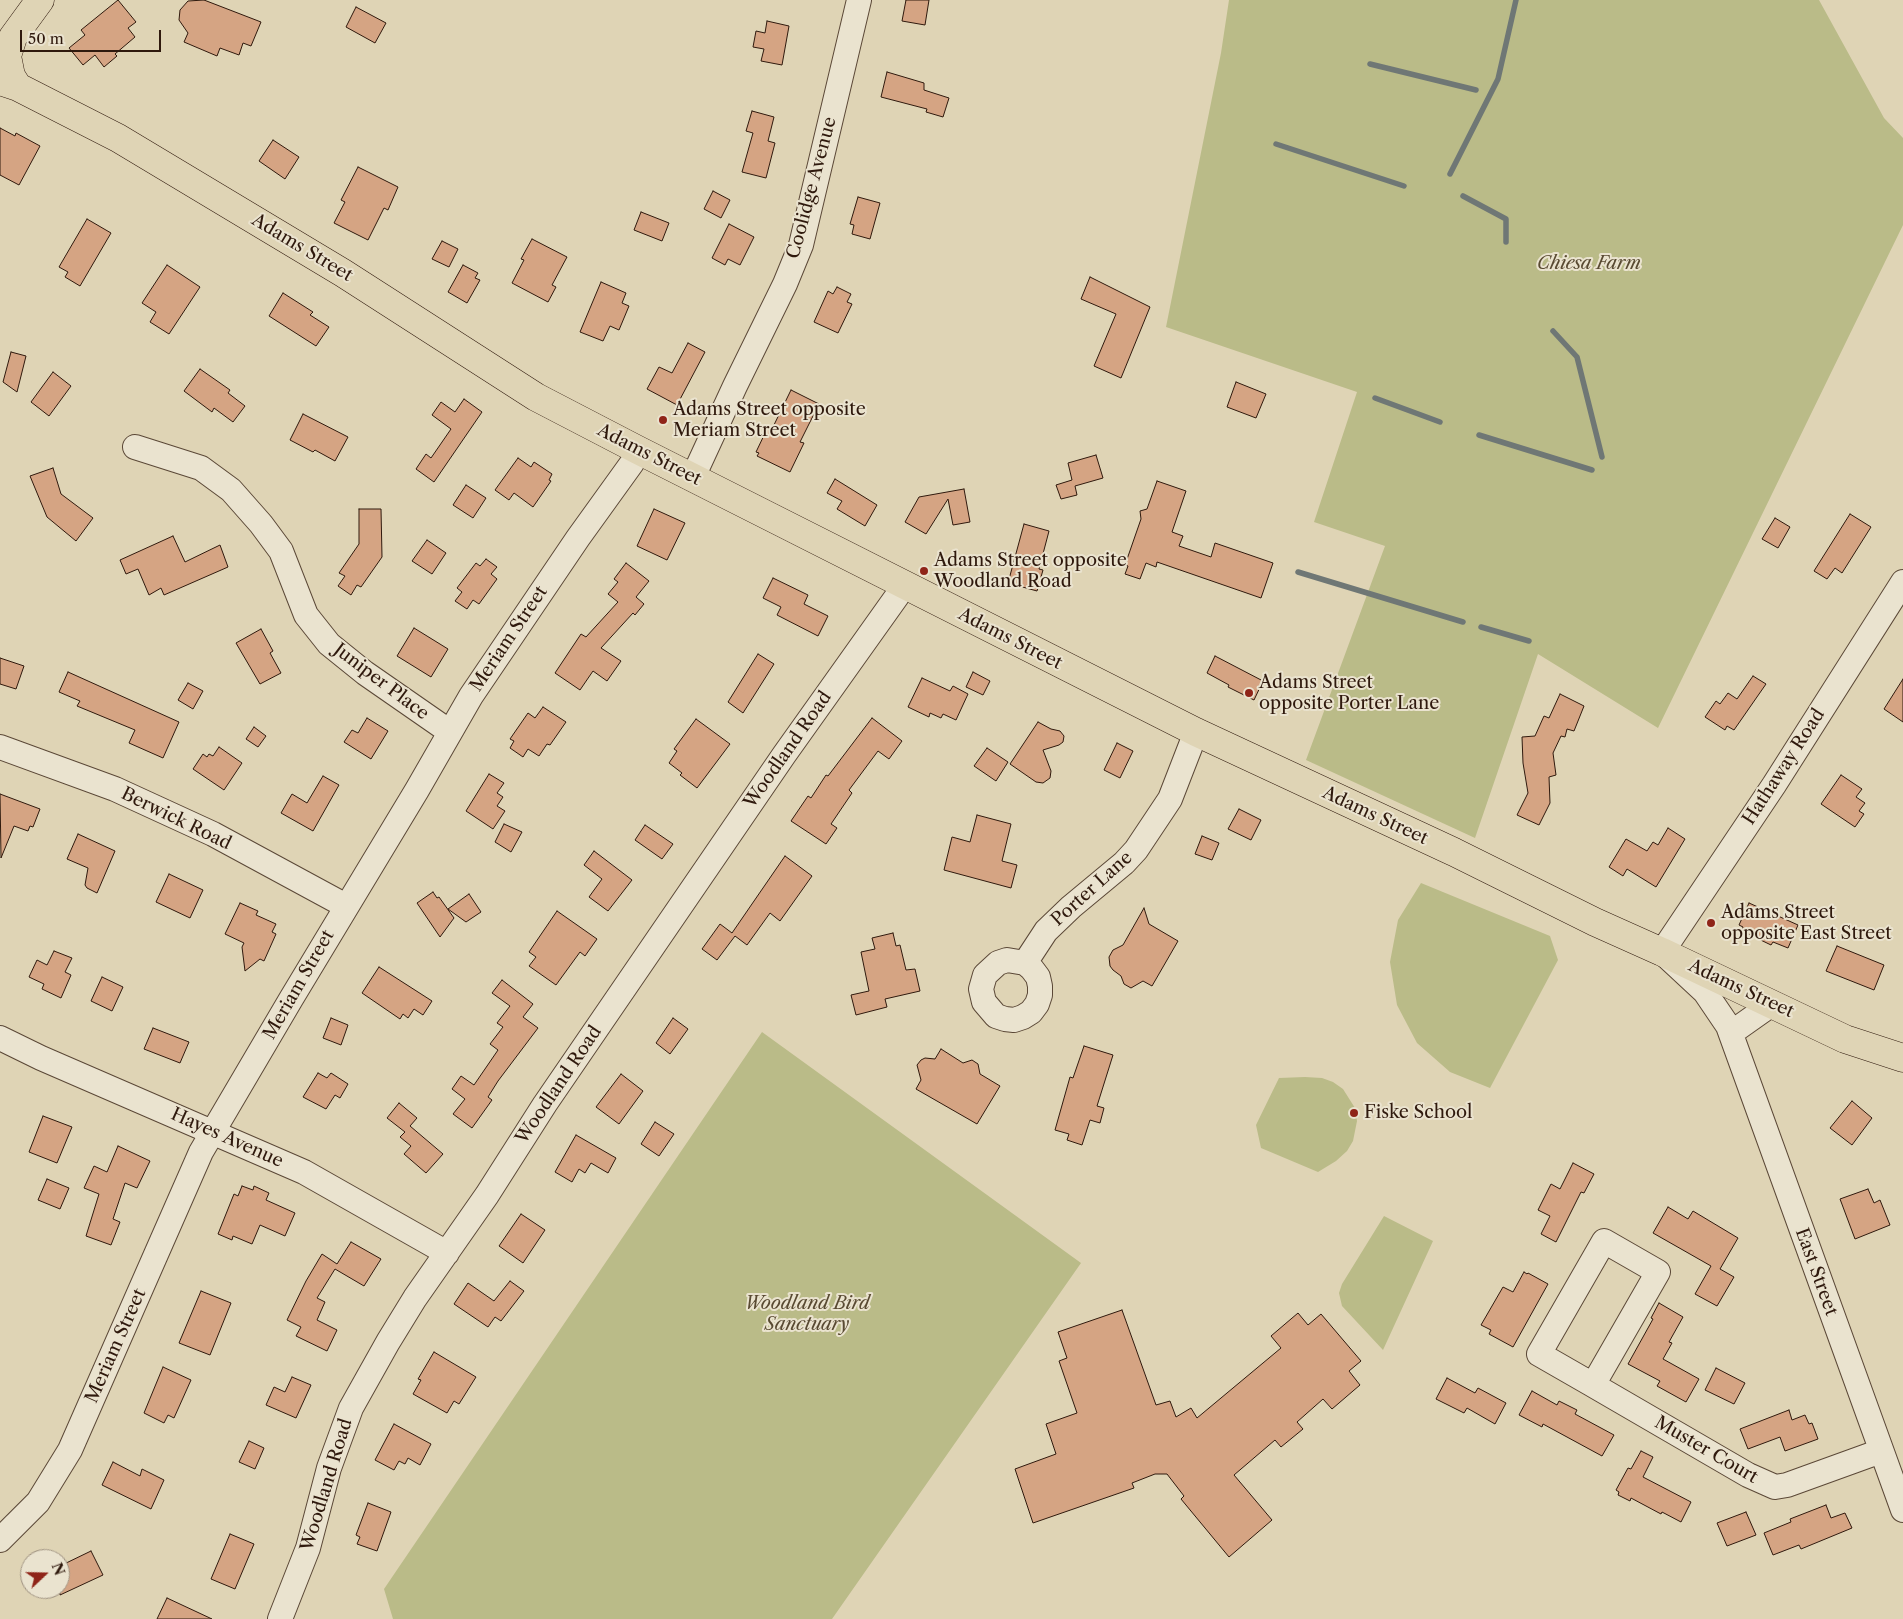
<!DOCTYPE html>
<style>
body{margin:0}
#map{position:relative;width:1903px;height:1619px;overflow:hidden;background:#dfd4b5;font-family:"Libre Caslon Text",serif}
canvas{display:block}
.north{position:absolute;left:20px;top:1549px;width:50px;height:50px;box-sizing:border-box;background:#eae3cf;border:1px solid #9f9281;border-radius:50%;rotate:69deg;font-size:14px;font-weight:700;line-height:20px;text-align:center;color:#2f190d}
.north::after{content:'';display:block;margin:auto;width:18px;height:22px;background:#8f2418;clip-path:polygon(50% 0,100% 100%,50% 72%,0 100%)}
.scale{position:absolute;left:20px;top:30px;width:141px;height:22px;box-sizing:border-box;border:2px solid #2f190d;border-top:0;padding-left:6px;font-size:15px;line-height:18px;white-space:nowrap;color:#2f190d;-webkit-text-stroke:4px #eae3cf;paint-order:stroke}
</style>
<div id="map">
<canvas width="1903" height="1619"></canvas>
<div class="north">N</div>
<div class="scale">50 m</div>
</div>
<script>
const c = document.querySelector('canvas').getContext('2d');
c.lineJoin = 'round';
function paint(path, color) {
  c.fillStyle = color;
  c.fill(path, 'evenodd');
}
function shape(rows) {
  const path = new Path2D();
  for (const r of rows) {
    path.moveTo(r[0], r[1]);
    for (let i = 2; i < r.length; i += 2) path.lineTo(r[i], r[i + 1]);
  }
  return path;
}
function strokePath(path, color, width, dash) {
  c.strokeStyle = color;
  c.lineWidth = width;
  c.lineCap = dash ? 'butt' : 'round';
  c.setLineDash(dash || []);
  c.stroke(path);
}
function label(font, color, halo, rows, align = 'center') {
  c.font = font + ' "Libre Caslon Text",serif';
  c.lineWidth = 4;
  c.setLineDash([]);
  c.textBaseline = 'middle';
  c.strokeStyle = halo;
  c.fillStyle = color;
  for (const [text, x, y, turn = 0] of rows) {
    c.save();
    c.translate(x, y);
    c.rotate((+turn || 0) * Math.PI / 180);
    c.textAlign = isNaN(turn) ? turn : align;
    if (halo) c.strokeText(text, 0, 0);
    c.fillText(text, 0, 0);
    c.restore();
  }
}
paint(shape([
 [1229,0,1819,0,1884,118,1903,138,1903,225,1658,728,1538,654,1475,838,1306,760,1385,546,1314,522,1357,392,1166,327,1221,53],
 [1421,883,1550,936,1558,960,1490,1088,1450,1072,1417,1043,1397,1005,1390,962,1398,920],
 [762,1032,1081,1263,832,1619,393,1619,384,1589],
 [1305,1077,1322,1078,1333,1082,1343,1089,1355,1108,1357,1121,1353,1141,1347,1151,1336,1161,1318,1172,1261,1148,1256,1125,1279,1078],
 [1384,1216,1433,1241,1383,1350,1342,1306,1339,1293,1342,1284]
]), '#babb88');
strokePath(shape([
 [1370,64,1476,90],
 [1276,144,1404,186],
 [1450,174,1498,79,1516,0],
 [1463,196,1506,219,1506,242],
 [1553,331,1577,357,1602,457],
 [1375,398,1440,422],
 [1479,435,1592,470],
 [1298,572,1463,622],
 [1481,627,1529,641]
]), '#6f7775', 5.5);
const building = shape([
 [118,0,136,22,128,28,135,37,115,54,117,56,104,67,95,55,83,65,69,48,85,35,81,30,118,0],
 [204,0,261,22,251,46,243,43,239,55,220,48,217,56,184,42,188,33,179,20,180,10,188,1,204,0],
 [906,0,929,0,925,25,902,21,906,0],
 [356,7,386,23,375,43,346,27,356,7],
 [767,21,789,26,782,65,761,61,764,49,753,47,756,31,765,33,767,21],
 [887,72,924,83,924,90,949,98,943,117,926,112,927,109,881,97,887,72],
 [752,111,774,117,768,141,775,143,766,178,742,172,753,133,746,131,752,111],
 [0,128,15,136,16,133,40,146,19,185,0,175,0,128],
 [273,140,299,157,285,179,259,161,273,140],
 [358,167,398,187,388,210,384,208,368,240,334,223,345,202,341,200,358,167],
 [713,191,730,200,721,218,704,209,713,191],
 [858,197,880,203,870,239,852,234,854,225,850,224,858,197],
 [641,212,669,223,662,241,634,230,641,212],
 [87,219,111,233,80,286,65,277,68,272,59,267,87,219],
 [729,224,754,237,740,265,728,259,725,265,712,258,729,224],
 [532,239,567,257,552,285,556,287,548,302,512,283,524,260,521,259,532,239],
 [442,241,458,249,449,267,432,259,442,241],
 [167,265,200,287,169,334,150,322,156,312,142,303,167,265],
 [463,265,478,273,475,278,480,280,467,303,448,292,463,265],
 [1090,277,1150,307,1121,378,1094,366,1116,314,1081,299,1090,277],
 [601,282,626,293,622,303,629,306,619,330,610,326,603,341,580,332,601,282],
 [837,287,851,294,847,302,852,304,838,333,814,322,828,291,833,294,837,287],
 [283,293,313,312,310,315,329,327,316,346,269,316,283,293],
 [688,343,705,352,677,405,647,389,659,367,672,373,688,343],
 [11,352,26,356,17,392,3,382,11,352],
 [200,369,230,390,228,393,245,406,233,422,214,408,212,412,184,391,200,369],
 [53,372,71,386,49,416,31,402,53,372],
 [1236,382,1266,394,1256,418,1227,407,1236,382],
 [791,390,819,404,800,442,804,443,790,472,757,456,759,453,756,452,768,427,772,429,791,390],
 [464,399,482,412,434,482,416,469,426,454,431,458,451,429,432,415,441,402,455,412,464,399],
 [303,414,348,437,335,461,315,450,313,452,290,440,303,414],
 [1096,455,1103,478,1075,486,1077,495,1061,499,1056,485,1072,480,1068,463,1096,455],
 [518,458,531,467,534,462,552,474,549,480,551,481,533,507,514,493,509,500,495,490,518,458],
 [53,468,61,494,93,518,76,541,47,517,30,476,53,468],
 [835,479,877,505,865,526,837,509,842,501,827,493,835,479],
 [1157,481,1186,491,1172,532,1183,536,1179,546,1211,557,1215,543,1273,563,1261,598,1157,562,1156,567,1146,563,1140,579,1125,574,1128,566,1125,565,1141,519,1140,511,1147,509,1157,481],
 [466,485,486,498,473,518,453,505,466,485],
 [964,489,970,522,953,525,948,499,926,534,905,522,919,497,964,489],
 [359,509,381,509,382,557,361,587,357,585,351,595,338,586,345,576,339,573,359,544,359,509],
 [654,509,685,523,667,560,637,546,654,509],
 [1850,514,1871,527,1842,573,1835,568,1827,579,1814,571,1850,514],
 [1775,518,1790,527,1778,548,1762,539,1775,518],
 [1024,524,1049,531,1039,569,1043,570,1037,591,1008,583,1024,524],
 [173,536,185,562,220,545,228,567,164,595,161,588,149,595,138,569,126,574,120,560,173,536],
 [427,540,446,553,432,574,412,561,427,540],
 [486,559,497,567,491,574,497,579,479,604,473,600,467,609,455,601,462,592,457,588,476,563,480,566,486,559],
 [626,563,649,581,636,597,644,604,635,615,633,613,601,648,621,661,607,681,593,671,580,690,555,673,581,634,586,637,618,602,608,594,618,582,614,579,626,563],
 [773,578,808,595,804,604,828,616,818,636,777,615,781,607,763,598,773,578],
 [414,628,448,649,431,677,397,656,414,628],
 [261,629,273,651,270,653,281,673,260,684,236,643,261,629],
 [758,654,774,664,743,713,728,702,758,654],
 [1215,656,1263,681,1254,700,1228,687,1229,685,1207,673,1215,656],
 [0,658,24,666,16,689,0,684,0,658],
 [68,672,179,722,163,758,129,743,135,730,77,706,80,701,59,692,68,672],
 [973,672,990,681,983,695,966,687,973,672],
 [1753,676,1766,684,1734,730,1727,726,1725,730,1705,717,1716,701,1720,704,1728,693,1737,699,1753,676],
 [922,678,950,691,953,686,968,694,956,720,943,714,941,718,930,713,929,717,908,707,922,678],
 [1903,679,1903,722,1884,709,1903,679],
 [188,683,203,691,193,709,178,700,188,683],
 [1560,694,1584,706,1574,731,1567,729,1565,737,1561,736,1553,753,1556,775,1549,777,1550,803,1539,825,1517,815,1528,793,1523,763,1522,737,1535,736,1544,716,1549,718,1560,694],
 [543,707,566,722,550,745,547,744,539,756,528,749,523,757,510,748,514,741,510,739,528,713,535,718,543,707],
 [367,718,388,731,371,759,344,742,352,730,358,733,367,718],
 [872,718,902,741,889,759,878,751,849,790,852,793,831,824,837,828,826,844,791,821,808,796,811,798,826,775,828,776,872,718],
 [696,719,730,744,697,788,680,775,682,773,669,763,677,751,674,749,696,719],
 [1038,722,1051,729,1060,731,1064,736,1063,742,1059,745,1043,750,1051,771,1050,778,1043,783,1036,782,1010,764,1038,722],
 [254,727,266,736,258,747,246,739,254,727],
 [1117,743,1133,751,1120,778,1104,770,1117,743],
 [219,747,242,763,224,790,193,769,203,754,207,757,209,754,213,756,219,747],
 [987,748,1008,762,996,781,974,766,987,748],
 [489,774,504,783,497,793,503,797,497,806,505,811,493,829,466,811,489,774],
 [1841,775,1862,789,1856,797,1865,803,1859,811,1864,814,1855,827,1821,804,1841,775],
 [323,776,339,785,313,831,281,813,292,794,307,803,323,776],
 [0,794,40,809,33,827,30,826,28,831,14,826,1,858,0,794],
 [1239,809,1261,820,1251,840,1228,829,1239,809],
 [977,815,1011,824,1002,861,1017,865,1011,888,944,870,952,837,970,842,977,815],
 [504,824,522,832,511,852,495,842,504,824],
 [645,825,673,844,662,859,635,840,645,825],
 [1668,828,1685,839,1656,887,1627,869,1623,876,1609,867,1626,839,1647,851,1653,842,1658,845,1668,828],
 [78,834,115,851,97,893,87,888,85,885,88,868,67,859,78,834],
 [1202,836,1219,843,1212,860,1195,854,1202,836],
 [594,851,632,880,608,911,589,897,602,879,584,865,594,851],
 [785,856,812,876,780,921,770,913,747,945,735,936,717,960,702,949,720,924,732,933,785,856],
 [169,874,203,890,190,918,156,902,169,874],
 [433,892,437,898,439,897,454,918,440,937,417,903,433,892],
 [469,894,481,912,466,922,448,909,469,894],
 [240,903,258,911,256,915,276,924,272,932,276,934,264,961,260,959,245,971,242,947,244,943,225,934,240,903],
 [1749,903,1798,925,1788,948,1773,942,1771,945,1742,931,1743,927,1739,925,1749,903],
 [1144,908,1149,924,1178,941,1152,986,1143,981,1131,988,1124,984,1121,976,1113,970,1110,966,1109,957,1113,950,1123,945,1144,908],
 [557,911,597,939,585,956,580,952,556,985,529,966,536,957,529,952,557,911],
 [893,933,896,946,900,945,906,970,915,969,920,991,885,999,887,1007,856,1015,851,995,869,991,861,952,875,949,872,938,893,933],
 [1837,946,1884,965,1874,990,1826,971,1837,946],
 [54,951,72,958,65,972,71,975,61,998,42,989,44,984,29,977,37,960,47,965,54,951],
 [379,967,432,1001,423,1015,414,1009,408,1018,403,1014,400,1019,362,993,379,967],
 [102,977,123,987,112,1011,91,1001,102,977],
 [502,980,533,1004,523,1017,538,1028,498,1081,488,1097,492,1100,472,1128,453,1114,465,1099,452,1089,461,1076,474,1085,498,1050,490,1044,503,1027,497,1023,510,1006,492,993,502,980],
 [331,1018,348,1025,341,1045,323,1038,331,1018],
 [673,1018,688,1029,670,1054,656,1043,673,1018],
 [153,1028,189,1042,180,1063,144,1049,153,1028],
 [1084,1046,1113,1055,1097,1106,1104,1108,1100,1123,1090,1120,1082,1145,1067,1140,1069,1134,1055,1130,1070,1077,1073,1078,1084,1046],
 [941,1049,963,1063,972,1060,978,1064,980,1074,1000,1086,977,1124,916,1089,921,1080,917,1065,921,1060,925,1058,935,1059,941,1049],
 [318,1073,327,1078,331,1073,348,1084,340,1098,335,1095,326,1109,303,1097,318,1073],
 [621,1074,643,1091,619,1124,596,1107,621,1074],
 [1852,1101,1872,1118,1852,1145,1830,1128,1852,1101],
 [399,1103,417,1118,410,1126,443,1154,426,1173,404,1154,411,1146,400,1137,405,1132,387,1118,399,1103],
 [43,1116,72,1127,57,1163,29,1152,43,1116],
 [655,1122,674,1134,659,1156,641,1144,655,1122],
 [576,1135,616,1158,608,1173,591,1163,585,1173,579,1169,572,1182,555,1172,576,1135],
 [118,1146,150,1161,137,1188,125,1183,113,1219,120,1222,111,1245,86,1236,99,1194,84,1188,94,1166,107,1172,118,1146],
 [1573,1163,1594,1174,1584,1193,1581,1192,1556,1242,1541,1234,1550,1216,1538,1210,1551,1184,1560,1189,1573,1163],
 [47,1179,69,1188,60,1209,38,1200,47,1179],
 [242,1186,253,1190,254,1186,269,1193,266,1200,295,1213,285,1236,260,1225,252,1244,233,1236,232,1240,218,1234,234,1194,238,1196,242,1186],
 [1868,1189,1874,1203,1880,1200,1890,1225,1855,1239,1840,1199,1868,1189],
 [1668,1207,1688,1219,1693,1211,1738,1238,1720,1269,1734,1277,1717,1306,1695,1294,1711,1266,1653,1233,1668,1207],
 [521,1214,545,1230,523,1263,499,1246,521,1214],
 [351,1242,381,1259,364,1286,335,1269,317,1298,325,1302,317,1320,337,1330,327,1351,296,1336,301,1327,287,1320,306,1281,322,1254,337,1264,351,1242],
 [1524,1272,1527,1274,1528,1273,1548,1284,1513,1347,1489,1334,1491,1330,1481,1325,1503,1287,1513,1292,1524,1272],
 [510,1281,524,1291,501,1321,495,1317,488,1327,454,1304,468,1283,494,1301,510,1281],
 [201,1291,231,1303,210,1355,179,1343,201,1291],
 [1659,1303,1683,1317,1669,1342,1672,1343,1663,1359,1699,1379,1686,1402,1657,1386,1660,1381,1628,1364,1653,1319,1651,1318,1659,1303],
 [1122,1310,1156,1405,1170,1401,1176,1417,1191,1408,1197,1418,1281,1348,1271,1336,1298,1313,1308,1325,1321,1314,1361,1361,1349,1371,1360,1385,1332,1409,1323,1399,1297,1422,1303,1429,1281,1447,1275,1440,1234,1475,1272,1520,1229,1557,1181,1499,1184,1496,1167,1474,1155,1474,1132,1483,1134,1488,1033,1523,1015,1469,1056,1454,1046,1424,1077,1413,1059,1361,1067,1358,1058,1332,1122,1310],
 [434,1352,476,1377,459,1404,454,1401,447,1413,413,1394,421,1380,418,1379,434,1352],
 [163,1367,191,1380,174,1418,168,1415,164,1423,144,1413,163,1367],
 [1716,1368,1745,1383,1734,1404,1705,1390,1716,1368],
 [292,1377,311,1385,296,1418,266,1405,274,1387,285,1392,292,1377],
 [1447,1378,1475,1393,1478,1388,1506,1403,1495,1424,1467,1408,1464,1413,1436,1399,1447,1378],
 [1532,1391,1557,1405,1559,1401,1577,1410,1575,1414,1614,1435,1602,1456,1543,1424,1542,1427,1519,1415,1532,1391],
 [1789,1410,1792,1420,1805,1415,1809,1424,1812,1423,1818,1439,1785,1451,1780,1437,1748,1449,1740,1429,1789,1410],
 [394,1424,431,1444,420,1465,408,1458,405,1464,399,1461,394,1470,375,1460,394,1424],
 [249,1441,264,1448,255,1469,239,1462,249,1441],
 [1641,1451,1653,1457,1643,1477,1691,1502,1681,1522,1662,1512,1661,1514,1631,1498,1630,1501,1618,1495,1619,1492,1616,1490,1628,1468,1631,1469,1641,1451],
 [113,1462,140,1476,142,1469,164,1480,151,1509,102,1485,113,1462],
 [368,1503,391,1512,377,1551,357,1544,360,1537,356,1535,368,1503],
 [1826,1505,1831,1518,1845,1513,1852,1528,1801,1549,1799,1545,1773,1555,1764,1533,1791,1522,1790,1519,1826,1505],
 [1746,1512,1756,1535,1727,1546,1717,1523,1746,1512],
 [230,1534,254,1544,235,1589,211,1579,230,1534],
 [91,1551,103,1575,60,1595,60,1566,91,1551],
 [167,1598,212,1619,157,1619,167,1598]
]);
paint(building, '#d5a483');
strokePath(building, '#2f190d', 1);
const minor = shape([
 [135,447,201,468,231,490,261,524,281,551,306,615,329,644,365,673,450,732],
 [693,477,735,386,785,284,801,245,859,0],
 [1903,582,1774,785,1662,952,1705,992,1728,1026,1903,1510],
 [0,747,115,789,213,834,346,906],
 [1025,963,1032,969,1038,977,1040,986,1040,995,1037,1004,1031,1012,1023,1017,1014,1020,1005,1019,996,1016,984,1002,981,989,985,975,998,963,1007,960,1025,963,1046,931,1071,907,1124,863,1136,850,1170,799,1196,732],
 [1731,1033,1772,1004],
 [0,1038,41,1058,304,1172,447,1253],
 [1593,1385,1539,1354,1604,1241,1658,1272,1593,1385,1748,1475,1775,1487,1787,1485,1881,1451],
 [0,1540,38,1502,70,1450,201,1152,291,999,417,790,471,696,578,538,632,463,638,450],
 [280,1619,308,1548,329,1468,351,1408,388,1342,415,1298,487,1195,545,1104,784,755,905,585]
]);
const major = shape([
 [0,81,18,87,118,138,343,273,536,397,638,450,1196,732,1454,852,1595,922,1662,952,1845,1039,1903,1058],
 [18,87,11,76,7,56,13,37,40,0]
]);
strokePath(minor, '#5b4837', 26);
strokePath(major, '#2f190d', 29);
strokePath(minor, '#eae3cf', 24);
strokePath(major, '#dfd4b5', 28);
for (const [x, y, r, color] of [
 [663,420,5,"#8f2418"],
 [924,571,5,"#8f2418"],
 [1249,693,5,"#8f2418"],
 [1711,923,5,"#8f2418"],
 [1354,1113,5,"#8f2418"]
]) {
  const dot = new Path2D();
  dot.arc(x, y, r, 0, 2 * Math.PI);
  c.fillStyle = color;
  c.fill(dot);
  strokePath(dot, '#eae3cf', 2);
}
label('18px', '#2f190d', '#eae3cf', [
 ["Coolidge Avenue",812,188,-75],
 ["Adams Street",302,248,31],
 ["Adams Street",649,455,27],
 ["Meriam Street",509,639,-56],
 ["Adams Street",1010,639,27],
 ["Juniper Place",381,682,37],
 ["Woodland Road",788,750,-55],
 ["Hathaway Road",1784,767,-57],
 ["Adams Street",1375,816,25],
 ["Berwick Road",176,819,26],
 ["Porter Lane",1092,889,-42],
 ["Meriam Street",299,985,-60],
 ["Adams Street",1741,989,25],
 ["Woodland Road",559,1085,-56],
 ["Hayes Avenue",227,1138,24],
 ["East Street",1816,1272,70],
 ["Meriam Street",116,1346,-66],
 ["Muster Court",1706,1450,30],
 ["Woodland Road",327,1485,-73]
]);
label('italic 18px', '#594a32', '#eae3cf', [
 ["Chiesa Farm",1589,264],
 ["Woodland Bird",807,1304],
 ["Sanctuary",807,1325]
]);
label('18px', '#2f190d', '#eae3cf', [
 ["Adams Street opposite",673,410],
 ["Meriam Street",673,431],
 ["Adams Street opposite",934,561],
 ["Woodland Road",934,582],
 ["Adams Street",1259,683],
 ["opposite Porter Lane",1259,704],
 ["Adams Street",1721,913],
 ["opposite East Street",1721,934],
 ["Fiske School",1364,1113]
], 'left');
</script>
